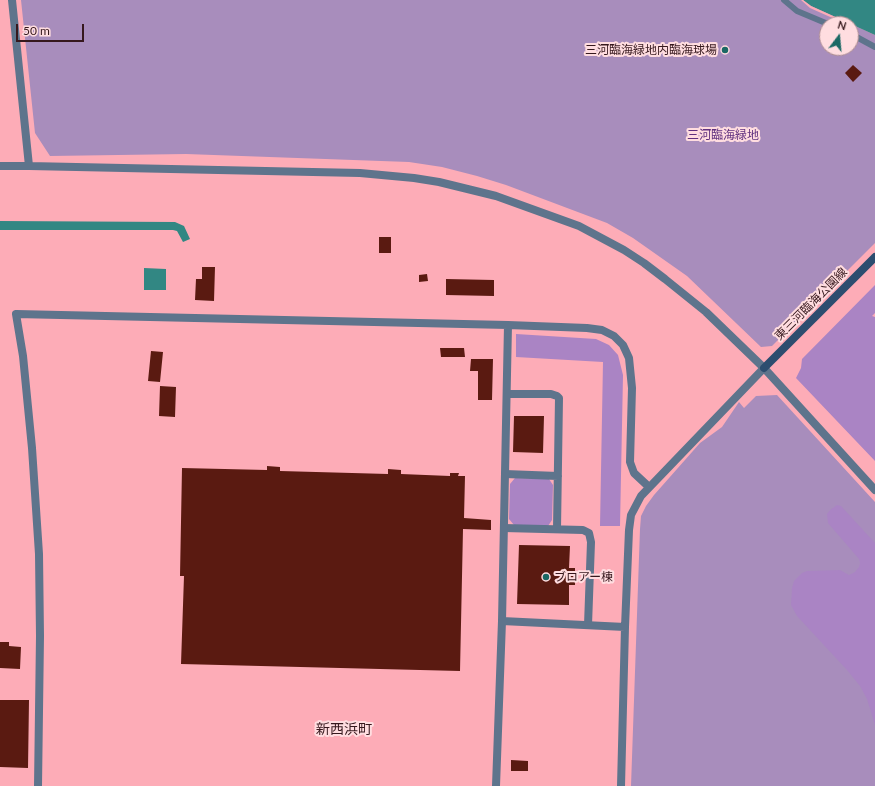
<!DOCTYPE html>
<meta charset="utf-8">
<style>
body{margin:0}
#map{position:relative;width:875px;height:786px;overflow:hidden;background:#fdacb7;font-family:Lato,sans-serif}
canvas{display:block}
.north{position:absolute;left:819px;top:16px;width:40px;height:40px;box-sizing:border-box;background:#ffdde0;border:1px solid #af8e92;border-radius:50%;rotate:16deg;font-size:11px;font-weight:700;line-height:16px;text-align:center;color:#36181d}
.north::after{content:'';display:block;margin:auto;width:14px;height:18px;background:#1b6864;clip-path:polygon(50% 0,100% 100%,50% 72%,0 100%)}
.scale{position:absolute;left:16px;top:24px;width:68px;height:18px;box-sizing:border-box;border:2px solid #36181d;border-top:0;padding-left:5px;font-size:12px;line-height:14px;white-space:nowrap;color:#36181d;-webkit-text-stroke:3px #ffdde0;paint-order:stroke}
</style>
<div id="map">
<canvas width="875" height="786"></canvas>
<div class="north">N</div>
<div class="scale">50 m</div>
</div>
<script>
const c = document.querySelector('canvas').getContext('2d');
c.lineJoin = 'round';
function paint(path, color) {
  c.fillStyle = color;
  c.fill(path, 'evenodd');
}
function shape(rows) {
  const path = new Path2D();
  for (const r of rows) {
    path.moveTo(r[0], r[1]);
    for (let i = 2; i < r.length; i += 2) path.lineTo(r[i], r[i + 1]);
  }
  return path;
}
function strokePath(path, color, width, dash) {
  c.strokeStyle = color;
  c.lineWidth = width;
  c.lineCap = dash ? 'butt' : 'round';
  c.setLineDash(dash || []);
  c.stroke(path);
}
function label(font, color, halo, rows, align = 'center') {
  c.font = font + ' Lato,"Noto Sans JP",sans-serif';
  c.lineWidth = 4;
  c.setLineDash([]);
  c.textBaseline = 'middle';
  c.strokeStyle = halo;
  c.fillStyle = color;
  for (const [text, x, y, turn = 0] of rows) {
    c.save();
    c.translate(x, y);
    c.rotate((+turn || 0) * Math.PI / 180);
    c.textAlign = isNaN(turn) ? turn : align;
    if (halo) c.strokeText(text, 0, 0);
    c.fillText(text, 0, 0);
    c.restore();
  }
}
paint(shape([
 [21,0,803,0,811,6,851,24,827,24,827,48,851,48,851,24,875,35,875,243,772,346,761,347,687,276,633,238,607,223,506,185,477,176,442,167,409,162,186,154,50,156,35,133],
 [777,395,875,502,875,786,631,786,640,529,641,516,646,506,654,495,700,443,722,427,739,402,744,408,756,396]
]), '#a88dbc');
paint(shape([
 [875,285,875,313,872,316,875,317,875,461,796,378,801,368,802,359],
 [516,334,596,339,609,345,618,355,623,375,620,526,600,526,603,362,516,357],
 [515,478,549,479,553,485,552,520,548,526,514,525,509,519,510,484],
 [837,505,841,506,875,543,875,725,867,699,860,686,847,670,797,616,791,605,792,588,794,581,802,573,807,571,840,570,849,575,855,572,859,567,860,563,859,559,828,523,827,514,830,510]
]), '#aa84c4');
paint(shape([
 [803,0,875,0,875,35,811,6],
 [0,221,175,222,184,226,190,239,183,242,177,231,173,230,0,230],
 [144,268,166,269,166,290,144,290]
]), '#328783');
paint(shape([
 [801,0,803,0,811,6,851,24,846,24,810,8]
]), '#fdacb7');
paint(shape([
 [853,65,862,73,853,82,845,73],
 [379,237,391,237,391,253,379,253],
 [202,267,215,267,214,301,195,300,196,279,202,279],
 [427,274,428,281,419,282,419,275],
 [446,279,494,280,494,296,446,295],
 [440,348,464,348,465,357,441,357],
 [151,351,163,352,160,382,148,381],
 [471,359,493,359,492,400,478,400,478,371,470,371],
 [160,386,176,387,175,417,159,416],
 [514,416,544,416,543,453,513,452],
 [267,466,280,467,280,471,388,474,388,469,401,470,401,474,450,476,450,473,459,473,458,476,465,476,464,518,491,520,491,530,463,529,460,671,181,664,184,576,180,576,182,468,267,470],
 [519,545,570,546,569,568,575,568,575,585,569,585,569,605,517,604],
 [0,642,9,642,9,646,21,647,20,669,0,668],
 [0,700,29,700,28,768,0,767],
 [511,760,528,761,528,771,511,771]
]), '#5a1a11');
strokePath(shape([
 [784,0,797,11,828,24],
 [851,34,875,47]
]), '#5e748c', 6);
strokePath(shape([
 [507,394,551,394,557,396,559,398,557,529],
 [505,474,558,476],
 [504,528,583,530,589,533,591,542,588,625]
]), '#5e748c', 8);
strokePath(shape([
 [12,0,29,166],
 [0,166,29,166,360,173,414,178,439,182,496,196,579,226,624,250,644,263,665,279,706,312,764,368,875,490],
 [502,621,625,627],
 [38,786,40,636,39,554,32,448,23,356,16,314,508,325,587,328,602,330,614,336,623,345,629,358,632,388,630,462,634,473,649,487],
 [496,786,502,621,508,325],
 [621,786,625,627,629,530,631,515,641,496,764,368]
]), '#5e748c', 8);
strokePath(shape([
 [764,368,875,257]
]), '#2d4d6f', 8);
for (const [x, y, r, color] of [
 [725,50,4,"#1b6864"],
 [546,577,4,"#1b6864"]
]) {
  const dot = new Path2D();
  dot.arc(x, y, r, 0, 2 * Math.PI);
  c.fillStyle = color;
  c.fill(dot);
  strokePath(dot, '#ffdde0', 1.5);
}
label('12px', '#36181d', '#ffdde0', [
 ["三河臨海緑地内臨海球場",717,50],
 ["ブロアー棟",554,577,"left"]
], 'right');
label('12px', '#61317f', '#ffdde0', [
 ["三河臨海緑地",723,135]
]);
label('12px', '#36181d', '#ffdde0', [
 ["東三河臨海公園線",811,304,-45]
]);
label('14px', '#36181d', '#ffdde0', [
 ["新西浜町",344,729]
]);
</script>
